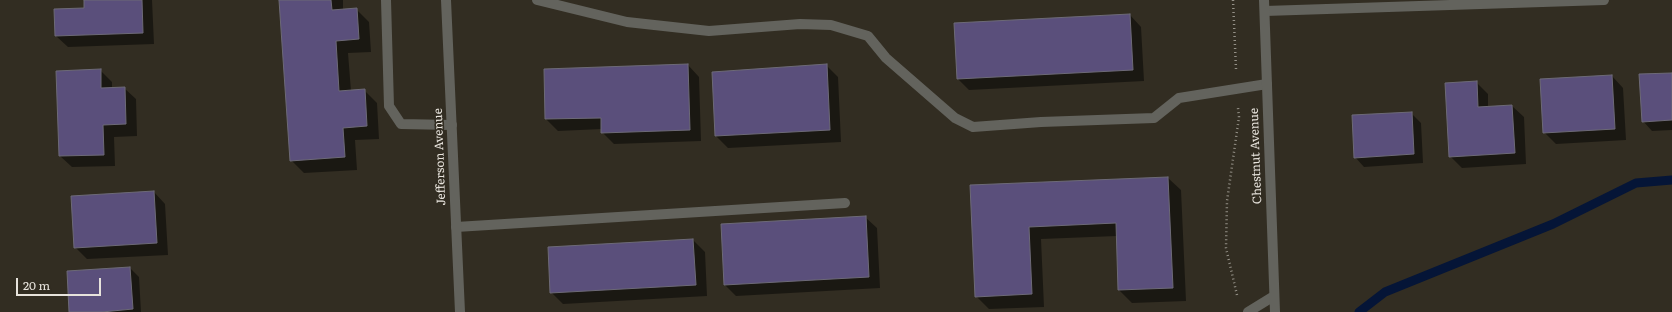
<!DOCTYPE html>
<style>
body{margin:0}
#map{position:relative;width:1672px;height:312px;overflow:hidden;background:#322d22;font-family:Literata,serif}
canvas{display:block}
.scale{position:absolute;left:16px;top:278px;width:85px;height:18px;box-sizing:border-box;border:2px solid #e7e3dc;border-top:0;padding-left:5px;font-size:12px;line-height:14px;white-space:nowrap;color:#e7e3dc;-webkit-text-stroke:3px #322d22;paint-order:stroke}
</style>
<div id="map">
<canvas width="1672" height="312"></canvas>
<div class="scale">20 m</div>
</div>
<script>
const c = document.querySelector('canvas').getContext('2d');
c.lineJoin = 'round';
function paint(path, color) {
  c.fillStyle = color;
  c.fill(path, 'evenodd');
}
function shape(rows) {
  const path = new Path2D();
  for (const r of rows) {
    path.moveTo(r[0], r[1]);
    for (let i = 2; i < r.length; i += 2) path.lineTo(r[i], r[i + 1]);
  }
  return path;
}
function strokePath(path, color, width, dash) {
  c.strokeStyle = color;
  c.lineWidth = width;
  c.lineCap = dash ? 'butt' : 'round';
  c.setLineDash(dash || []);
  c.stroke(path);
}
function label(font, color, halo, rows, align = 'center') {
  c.font = font + ' Literata,serif';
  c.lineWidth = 3.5;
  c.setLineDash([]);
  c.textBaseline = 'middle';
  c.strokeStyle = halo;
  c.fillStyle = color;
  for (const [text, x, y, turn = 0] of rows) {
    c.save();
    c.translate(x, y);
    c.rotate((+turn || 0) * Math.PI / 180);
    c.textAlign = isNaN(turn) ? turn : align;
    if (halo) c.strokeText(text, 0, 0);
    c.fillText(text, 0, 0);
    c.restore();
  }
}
paint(shape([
 [85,0,152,0,154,44,68,47,56,36,85,9],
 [280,0,343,0,343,10,356,9,369,22,371,52,348,53,351,91,364,90,377,103,379,139,355,140,357,170,304,173,291,160],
 [1130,15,1141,27,1144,81,969,90,958,79],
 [688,65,699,77,701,141,614,144,602,132,602,129,558,131,546,119,545,70],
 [826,65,838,77,841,142,728,148,716,136],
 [100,70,112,82,112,88,124,88,136,99,137,136,114,137,115,166,72,167,60,156],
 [1672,74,1672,130,1652,131,1643,121],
 [1612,76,1623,88,1626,140,1556,144,1544,132],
 [1476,82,1488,94,1488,107,1512,106,1524,117,1526,164,1462,168,1450,156],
 [1411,113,1421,123,1423,163,1364,167,1355,157],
 [1168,178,1181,190,1186,301,1132,303,1119,290,1117,236,1041,239,1044,307,989,309,976,296,972,186],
 [154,192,165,204,168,255,87,259,75,247],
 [865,217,877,228,880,288,736,296,725,285],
 [693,240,705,252,707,296,563,304,551,292],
 [130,268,139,277,141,312,70,312]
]), '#0007');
strokePath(shape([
 [1359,312,1385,292,1553,224,1636,183,1672,180]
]), '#051537', 9);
const building = shape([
 [84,0,142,0,143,33,55,36,54,9,84,8,84,0],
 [279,0,331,0,332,10,357,8,359,39,336,41,339,91,365,89,367,126,343,128,345,157,290,161,279,0],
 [1130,14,1133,70,957,79,954,23,1130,14],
 [688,64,690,130,601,133,601,118,545,119,544,69,688,64],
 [827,64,830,130,715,136,712,72,827,64],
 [101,69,101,88,125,87,126,124,103,125,104,155,59,156,56,71,101,69],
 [1672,73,1672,120,1642,122,1639,74,1672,73],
 [1612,75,1615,129,1543,133,1540,79,1612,75],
 [1477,81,1478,107,1512,105,1515,153,1449,157,1445,83,1477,81],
 [1412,112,1414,154,1354,158,1352,115,1412,112],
 [1168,177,1173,288,1118,290,1116,223,1029,227,1032,294,975,297,970,185,1168,177],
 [154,191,157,243,74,248,71,196,154,191],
 [866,216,869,277,724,285,721,224,866,216],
 [693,239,696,285,550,293,548,247,693,239],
 [130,267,133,309,102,312,69,312,67,271,130,267]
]);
paint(building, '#5a4f7b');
strokePath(building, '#6d6a77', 1);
strokePath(shape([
 [1233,0,1236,69],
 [1237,295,1226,248,1227,201,1239,117,1238,108]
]), '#949087', 2.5, [1, 3]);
strokePath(shape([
 [386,0,389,106,401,124,452,125],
 [537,0,627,22,709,31,800,24,831,25,868,36,886,58,955,118,973,127,1041,122,1154,118,1179,98,1267,84],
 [456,227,845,203]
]), '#63635d', 10);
strokePath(shape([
 [446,0,460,312],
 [1265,11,1604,0],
 [1248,312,1274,296]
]), '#63635d', 10);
strokePath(shape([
 [1264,0,1275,312]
]), '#63635d', 10);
label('12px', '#e7e3dc', '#322d22', [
 ["Chestnut Avenue",1256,156,-92],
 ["Jefferson Avenue",440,157,-92]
]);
</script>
